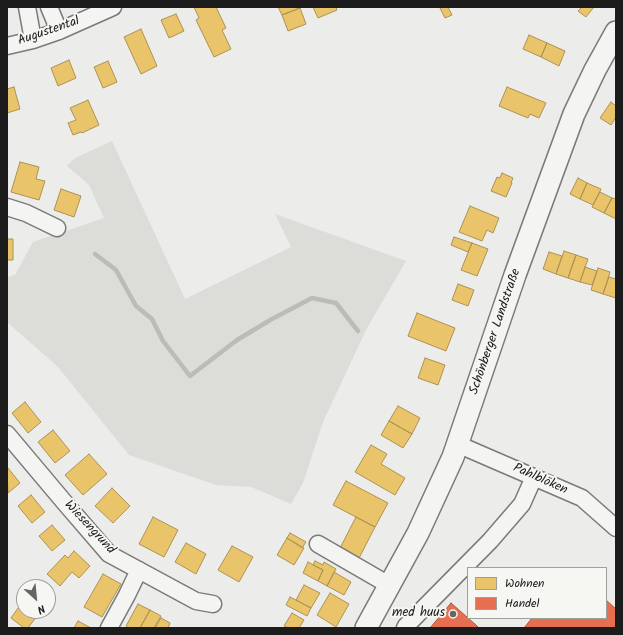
<!DOCTYPE html>
<meta charset="utf-8">
<style>
body{margin:0}
#map{position:relative;width:623px;height:635px;overflow:hidden;background:#ececea;font-family:Kalam,sans-serif}
canvas{display:block}
.frame{position:absolute;inset:0;border:8px solid #1c1c1c;pointer-events:none}
.legend{position:absolute;left:467px;top:567px;width:140px;height:52px;box-sizing:border-box;background:#f6f6f2;border:1px solid #9f9f9c;margin:0;padding:5px 7px;list-style:none;font-size:12px;color:#1c1c1c}
.legend li{display:flex;align-items:center;gap:8px;height:20px}
.legend b{width:20px;border:1px solid #9f9f9c}
.north{position:absolute;left:16px;top:579px;width:40px;height:40px;box-sizing:border-box;background:#f6f6f2;border:1px solid #9f9f9c;border-radius:50%;rotate:153deg;font-size:11px;font-weight:700;line-height:16px;text-align:center;color:#1c1c1c}
.north::after{content:'';display:block;margin:auto;width:14px;height:18px;background:#656564;clip-path:polygon(50% 0,100% 100%,50% 72%,0 100%)}
</style>
<div id="map">
<canvas width="623" height="635"></canvas>
<div class="frame"></div>
<ul class="legend">
<li><b style="height:11px;background:#e9c46a"></b>Wohnen</li>
<li><b style="height:11px;background:#e76f51"></b>Handel</li>
</ul>
<div class="north">N</div>
</div>
<script>
const c = document.querySelector('canvas').getContext('2d');
c.lineJoin = 'round';
function paint(path, color) {
  c.fillStyle = color;
  c.fill(path, 'evenodd');
}
function shape(rows) {
  const path = new Path2D();
  for (const r of rows) {
    path.moveTo(r[0], r[1]);
    for (let i = 2; i < r.length; i += 2) path.lineTo(r[i], r[i + 1]);
  }
  return path;
}
function strokePath(path, color, width, dash) {
  c.strokeStyle = color;
  c.lineWidth = width;
  c.lineCap = dash ? 'butt' : 'round';
  c.setLineDash(dash || []);
  c.stroke(path);
}
function label(font, color, halo, rows, align = 'center') {
  c.font = font + ' Kalam,sans-serif';
  c.lineWidth = 4;
  c.setLineDash([]);
  c.textBaseline = 'middle';
  c.strokeStyle = halo;
  c.fillStyle = color;
  for (const [text, x, y, turn = 0] of rows) {
    c.save();
    c.translate(x, y);
    c.rotate((+turn || 0) * Math.PI / 180);
    c.textAlign = isNaN(turn) ? turn : align;
    if (halo) c.strokeText(text, 0, 0);
    c.fillText(text, 0, 0);
    c.restore();
  }
}
paint(shape([
 [112,141,185,299,291,247,275,214,406,261,367,328,323,422,303,483,291,504,251,487,216,485,129,455,58,367,7,322,7,277,15,275,33,242,104,218,89,185,67,166,75,158]
]), '#dcdcd9');
const homes = shape([
 [194,7,216,7,226,28,222,30,231,49,214,57,196,20,199,18,194,7],
 [278,7,299,7,300,8,282,15,278,7],
 [313,7,336,7,337,10,318,18,313,7],
 [442,7,448,7,452,15,445,18,440,8,442,7],
 [582,7,594,7,586,17,578,11,582,7],
 [300,8,306,24,288,31,282,15,300,8],
 [176,14,184,31,169,38,161,20,176,14],
 [141,29,157,66,141,74,124,37,141,29],
 [529,35,547,43,541,57,523,49,529,35],
 [547,43,565,51,559,66,541,57,547,43],
 [69,60,76,78,58,86,51,68,69,60],
 [108,61,117,82,103,88,94,67,108,61],
 [14,87,20,109,7,113,7,89,14,87],
 [507,87,546,103,539,118,530,114,528,118,499,106,507,87],
 [88,100,99,125,82,133,81,132,73,135,68,123,76,120,70,108,88,100],
 [611,102,616,106,616,117,611,125,600,118,611,102],
 [20,162,39,167,36,179,45,181,39,200,11,192,20,162],
 [502,173,513,178,511,183,512,183,506,197,491,191,497,177,500,178,502,173],
 [578,178,587,183,580,199,570,194,578,178],
 [587,183,601,189,593,205,580,199,587,183],
 [61,189,81,196,74,217,54,210,61,189],
 [600,192,612,198,604,213,592,207,600,192],
 [612,198,616,199,616,219,604,213,612,198],
 [470,206,499,218,493,233,487,230,482,241,459,232,470,206],
 [454,237,472,243,468,252,451,245,454,237],
 [7,239,13,239,13,260,7,260,7,239],
 [472,243,488,249,477,276,461,270,472,243],
 [564,251,576,255,568,278,556,274,564,251],
 [549,252,562,256,556,274,543,269,549,252],
 [576,255,588,259,580,282,568,278,576,255],
 [585,267,597,271,592,285,580,282,585,267],
 [598,268,610,272,603,294,591,290,598,268],
 [609,277,616,279,616,298,603,294,609,277],
 [458,284,474,290,468,306,452,300,458,284],
 [417,313,455,328,446,351,408,336,417,313],
 [425,358,445,365,438,385,418,378,425,358],
 [25,402,41,422,28,433,12,413,25,402],
 [398,406,420,418,412,434,389,421,398,406],
 [389,421,412,434,403,448,381,435,389,421],
 [53,430,70,451,55,463,38,442,53,430],
 [371,445,387,454,381,464,405,478,395,495,355,472,371,445],
 [89,454,107,474,83,495,65,475,89,454],
 [7,468,8,468,20,483,8,493,7,468],
 [346,481,388,503,375,527,333,505,346,481],
 [112,488,130,506,113,523,95,506,112,488],
 [31,495,45,512,32,523,18,506,31,495],
 [153,517,178,530,164,557,139,544,153,517],
 [356,517,375,527,357,562,338,552,356,517],
 [52,525,65,540,52,551,39,536,52,525],
 [290,533,306,542,302,548,287,538,290,533],
 [287,538,304,548,294,565,277,555,287,538],
 [186,543,206,554,196,574,175,562,186,543],
 [232,546,253,557,239,582,218,570,232,546],
 [74,551,90,566,79,578,72,572,60,586,47,574,65,555,68,558,74,551],
 [315,561,323,565,324,562,336,569,327,586,318,581,323,570,313,565,315,561],
 [308,562,323,570,318,581,303,573,308,562],
 [334,572,351,582,344,595,327,586,334,572],
 [103,574,121,584,102,617,84,607,103,574],
 [304,585,320,593,311,608,296,600,304,585],
 [330,593,349,604,336,627,317,615,330,593],
 [290,597,311,608,307,616,286,605,290,597],
 [21,604,24,606,24,611,30,611,37,616,28,628,24,628,11,618,21,604],
 [138,604,150,610,140,628,129,628,126,626,138,604],
 [150,610,161,616,154,628,140,628,150,610],
 [292,613,304,620,299,628,289,628,284,626,292,613],
 [161,618,170,623,168,628,155,628,161,618],
 [78,621,91,628,74,628,78,621]
]);
paint(homes, '#e9c46a');
strokePath(homes, '#ac9253', 1);
const shops = shape([
 [606,600,616,609,616,628,524,628,532,618,606,618,606,600],
 [451,603,476,625,479,628,430,628,451,603]
]);
paint(shops, '#e76f51');
strokePath(shops, '#aa5641', 1);
strokePath(shape([
 [95,254,116,270,136,306,152,319,163,341,190,376,237,340,272,319,312,298,336,303,358,331]
]), '#bbbbb8', 4.5);
const minor = shape([
 [27,7,33,40],
 [49,7,59,31],
 [7,46,33,40,59,31,113,7],
 [7,207,26,213,57,228],
 [7,434,65,503,109,554,196,601,213,604],
 [457,444,582,498,616,528],
 [318,544,389,585],
 [109,628,127,595,139,570],
 [405,628,406,626,490,541,522,504,534,477]
]);
const major = shape([
 [366,628,418,533,453,457,515,275,574,114,595,70,616,32]
]);
strokePath(minor, '#7a7a79', 19);
strokePath(major, '#7a7a79', 24);
strokePath(minor, '#f4f4f2', 16);
strokePath(major, '#f4f4f2', 21);
for (const [x, y, r, color] of [
 [453,614,4,"#656564"]
]) {
  const dot = new Path2D();
  dot.arc(x, y, r, 0, 2 * Math.PI);
  c.fillStyle = color;
  c.fill(dot);
  strokePath(dot, '#f6f6f2', 1.5);
}
label('13px', '#1c1c1c', '#f6f6f2', [
 ["Augustental",49,32,-19],
 ["Schönberger Landstraße",496,332,-71],
 ["Pahlblöken",540,480,24],
 ["Wiesengrund",89,528,47]
]);
label('13px', '#1c1c1c', '#f6f6f2', [
 ["med huus",445,614]
], 'right');
</script>
